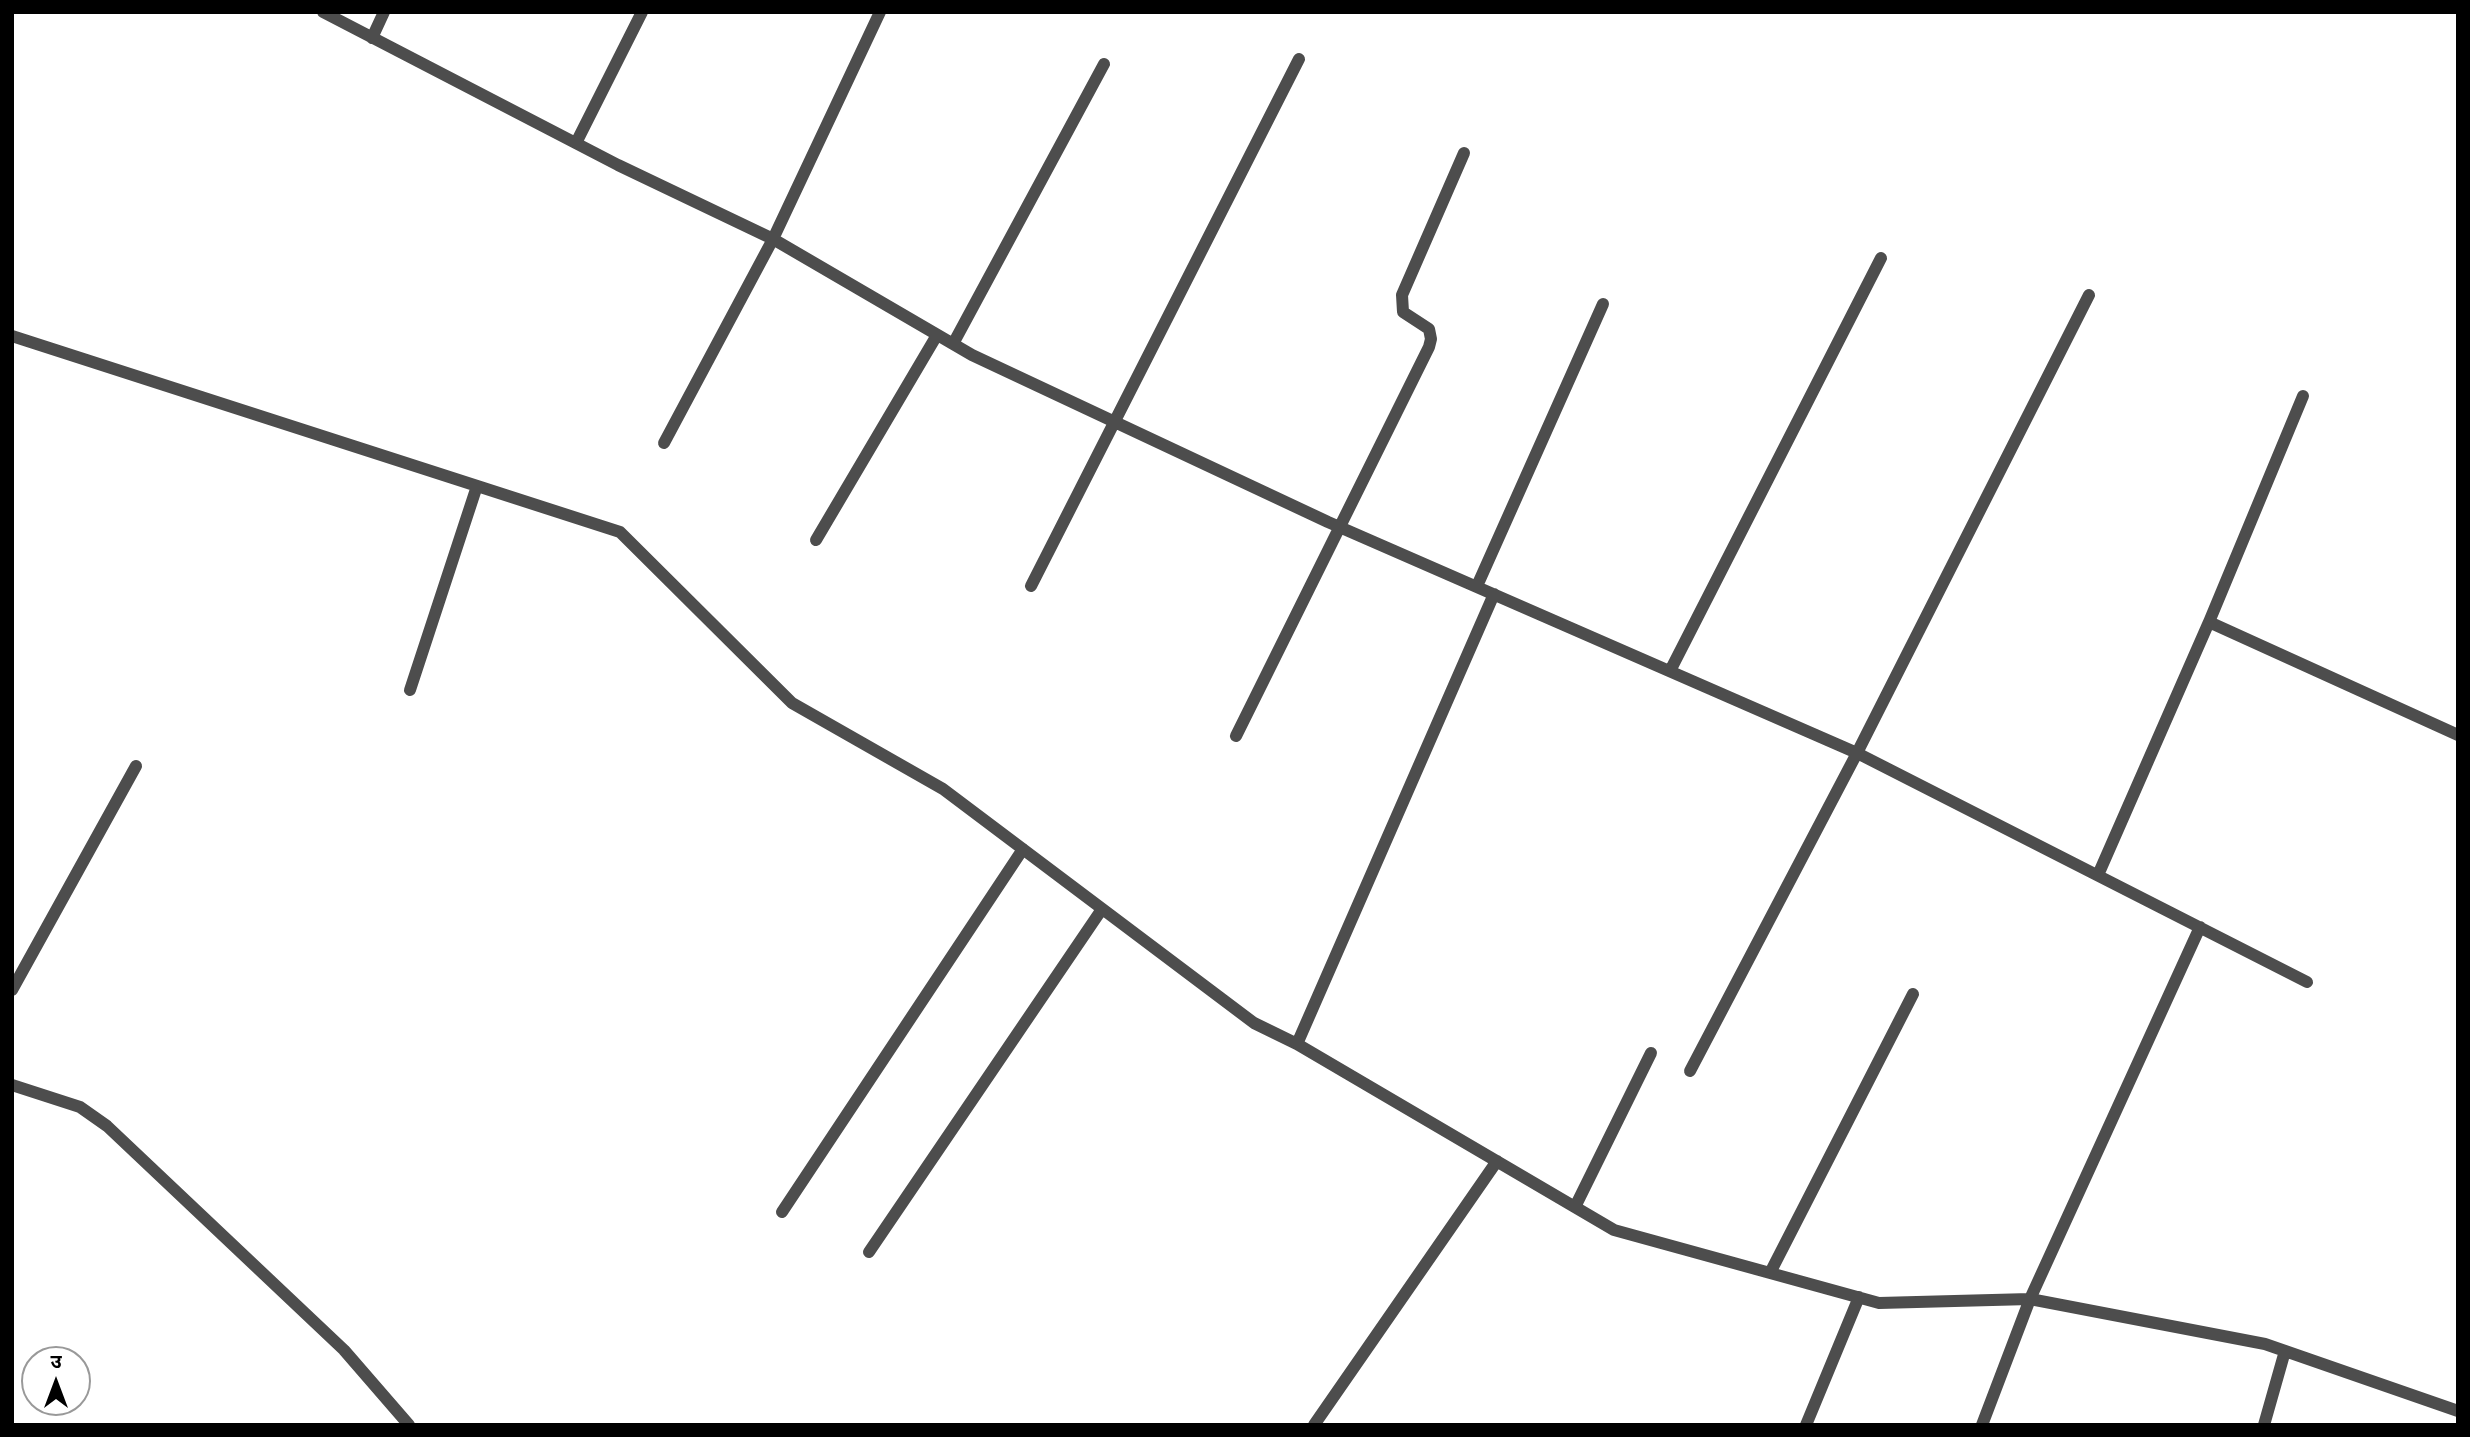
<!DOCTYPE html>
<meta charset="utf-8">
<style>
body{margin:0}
#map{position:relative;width:2470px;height:1437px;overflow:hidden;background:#fff;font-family:Montserrat,"Noto Sans Devanagari",sans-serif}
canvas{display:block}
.frame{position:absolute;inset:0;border:14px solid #000;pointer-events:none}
.north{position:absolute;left:21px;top:1346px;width:70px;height:70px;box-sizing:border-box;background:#fff;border:2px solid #999;border-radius:50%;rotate:0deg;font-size:19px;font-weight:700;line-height:28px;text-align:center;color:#000}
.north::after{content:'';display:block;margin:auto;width:24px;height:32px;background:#000;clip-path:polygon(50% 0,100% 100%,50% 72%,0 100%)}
</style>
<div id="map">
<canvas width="2470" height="1437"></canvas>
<div class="frame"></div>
<div class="north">उ</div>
</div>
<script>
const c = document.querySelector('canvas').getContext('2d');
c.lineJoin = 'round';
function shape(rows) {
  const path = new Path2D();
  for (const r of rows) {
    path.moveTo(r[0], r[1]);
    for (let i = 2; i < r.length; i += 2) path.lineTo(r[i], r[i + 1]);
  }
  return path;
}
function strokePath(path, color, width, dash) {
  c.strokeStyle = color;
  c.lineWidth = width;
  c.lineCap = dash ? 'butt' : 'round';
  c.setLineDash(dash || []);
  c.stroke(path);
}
strokePath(shape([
 [323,12,618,165,773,239,972,355,1328,522,1857,753,2307,982],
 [372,38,384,12],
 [576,143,642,12],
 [12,336,620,532,792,703,943,789,1254,1023,1297,1044,1614,1230,1879,1303,2030,1299,2265,1344,2458,1411],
 [953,344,1104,64],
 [664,443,773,239,880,12],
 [816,540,937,335],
 [1031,586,1299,59],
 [1477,586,1603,304],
 [2209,622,2303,396],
 [1670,671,1881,258],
 [410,690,477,486],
 [1236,736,1429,347,1431,339,1429,329,1403,312,1402,295,1464,153],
 [2098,875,2209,622,2458,735],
 [12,990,136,766],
 [1297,1044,1494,594],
 [1690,1071,1857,753,2089,295],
 [12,1085,80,1107,107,1126,344,1350,409,1425],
 [1575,1207,1651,1053],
 [782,1212,1023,849],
 [869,1252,1102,909],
 [1770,1273,1913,994],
 [1314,1425,1497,1161],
 [1806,1425,1859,1297],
 [1982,1425,2030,1299,2200,927],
 [2264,1425,2285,1351]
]), '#4d4d4d', 12);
</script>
